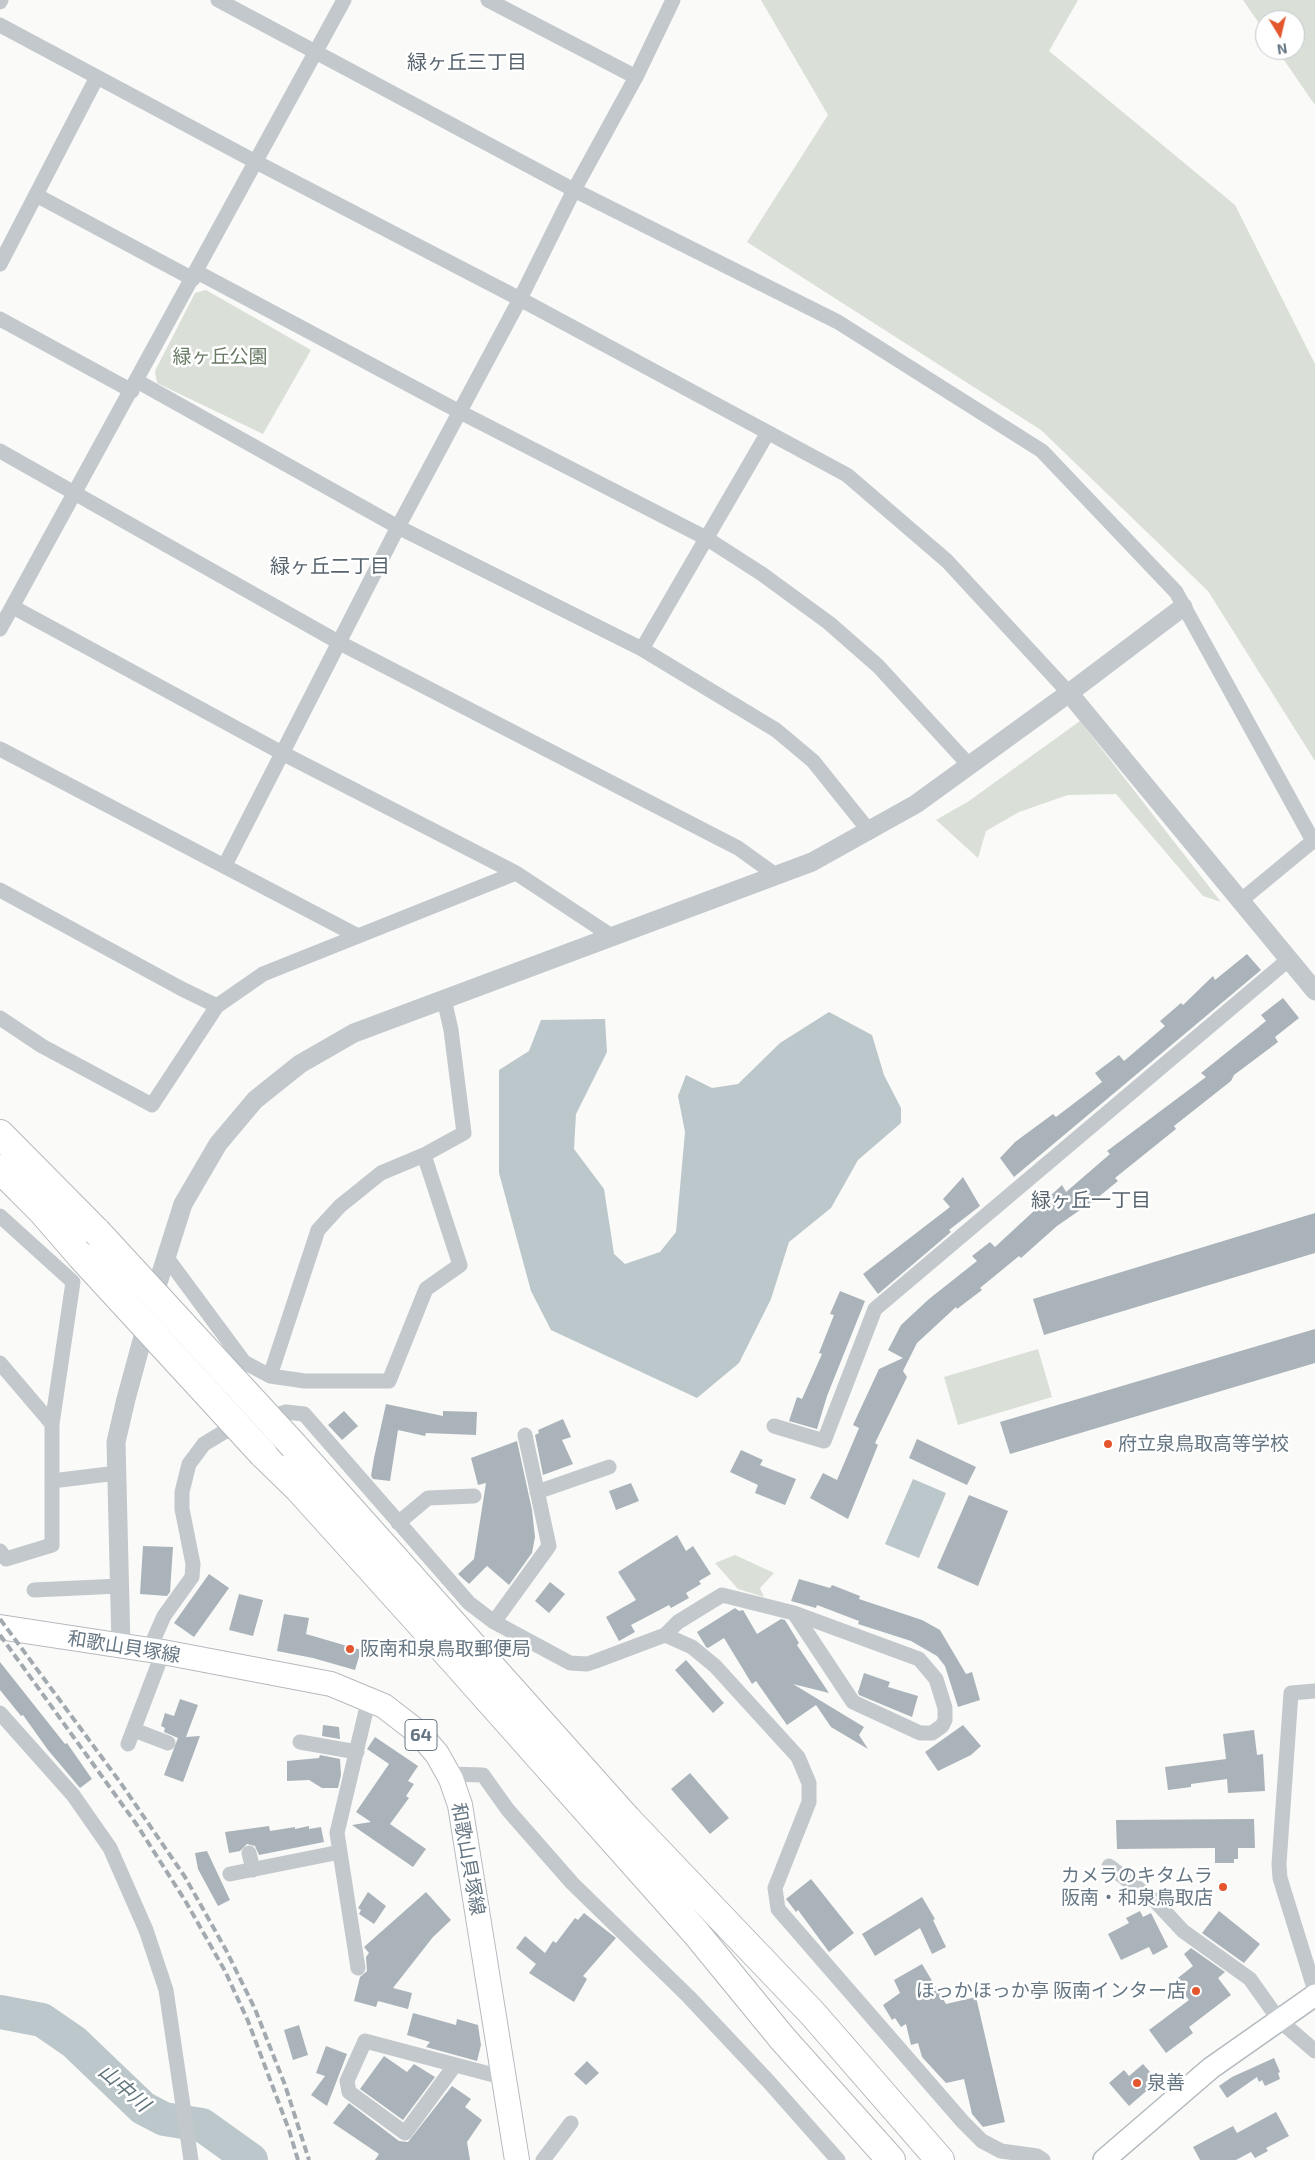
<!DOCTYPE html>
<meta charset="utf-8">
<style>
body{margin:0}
#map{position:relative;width:1315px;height:2160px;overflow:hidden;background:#fafaf8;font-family:"Exo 2",sans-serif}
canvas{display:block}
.north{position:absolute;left:1255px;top:10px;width:50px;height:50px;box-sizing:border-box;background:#fff;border:1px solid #c1c8cd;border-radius:50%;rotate:171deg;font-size:14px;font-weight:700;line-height:20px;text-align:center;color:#657683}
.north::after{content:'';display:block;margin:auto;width:18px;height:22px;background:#e4572e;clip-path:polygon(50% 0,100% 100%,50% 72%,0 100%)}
</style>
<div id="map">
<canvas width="1315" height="2160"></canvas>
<div class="north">N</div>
</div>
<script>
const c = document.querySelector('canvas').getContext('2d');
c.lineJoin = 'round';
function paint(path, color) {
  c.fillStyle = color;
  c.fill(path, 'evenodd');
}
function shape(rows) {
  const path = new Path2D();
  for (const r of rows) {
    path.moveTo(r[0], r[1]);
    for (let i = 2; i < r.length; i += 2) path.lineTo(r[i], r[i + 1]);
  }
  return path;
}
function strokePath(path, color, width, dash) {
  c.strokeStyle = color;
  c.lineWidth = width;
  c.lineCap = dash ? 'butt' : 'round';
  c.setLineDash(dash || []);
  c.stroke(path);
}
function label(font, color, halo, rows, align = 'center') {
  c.font = font + ' "Exo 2","Noto Sans JP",sans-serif';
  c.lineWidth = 5;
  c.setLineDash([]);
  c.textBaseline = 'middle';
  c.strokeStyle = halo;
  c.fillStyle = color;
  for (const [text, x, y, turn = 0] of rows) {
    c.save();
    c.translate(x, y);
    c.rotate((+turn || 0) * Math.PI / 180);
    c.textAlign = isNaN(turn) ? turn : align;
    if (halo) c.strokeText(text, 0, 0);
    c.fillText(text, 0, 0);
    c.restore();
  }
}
paint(shape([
 [761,0,1078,0,1049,51,1235,205,1315,364,1315,761,1208,591,1041,430,747,242,828,115],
 [1243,0,1315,0,1315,105,1277,50,1295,50,1295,20,1265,20,1265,32],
 [206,290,311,350,263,434,157,383,155,371,195,293],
 [1080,721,1221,902,1203,896,1116,794,1068,795,1019,812,986,831,978,858,936,820,969,801],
 [1038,1349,1052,1397,958,1425,944,1377],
 [735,1555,774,1573,760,1588,764,1597,738,1589,715,1563]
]), '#dadfd7');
paint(shape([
 [829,1012,872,1035,884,1075,901,1108,901,1123,858,1160,831,1208,789,1242,771,1299,739,1363,697,1398,551,1330,531,1291,499,1173,499,1070,529,1051,541,1020,605,1019,607,1052,576,1114,574,1149,604,1189,614,1254,625,1264,660,1252,676,1232,685,1132,678,1096,686,1075,712,1088,738,1084,780,1043],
 [913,1479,946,1493,919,1558,885,1544]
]), '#bbc7cb');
strokePath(shape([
 [0,2012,42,2020,74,2042,143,2108,164,2119,202,2125,251,2160]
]), '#bbc7cb', 34);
paint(shape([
 [1247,954,1261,970,1014,1177,1000,1158,1015,1142,1053,1114,1056,1117,1102,1082,1095,1073,1119,1055,1124,1061,1165,1026,1160,1021,1181,1003,1183,1005,1213,976,1215,980],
 [1283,998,1299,1018,1275,1037,1278,1042,1234,1075,1231,1081,1174,1126,1176,1129,1115,1178,1118,1181,1096,1199,1057,1226,1021,1258,1019,1256,980,1288,982,1290,957,1309,956,1307,917,1343,903,1371,907,1377,875,1443,878,1445,848,1519,810,1498,823,1473,837,1480,859,1428,853,1425,879,1369,903,1358,888,1350,901,1325,929,1299,977,1261,972,1256,990,1242,995,1247,1062,1185,1066,1192,1110,1154,1107,1151,1206,1077,1201,1073,1266,1021,1261,1015],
 [963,1177,980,1206,949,1230,951,1232,878,1294,863,1274,950,1207,943,1199],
 [1315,1213,1315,1253,1044,1335,1033,1299],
 [840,1291,865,1301,827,1396,817,1429,789,1421,797,1397,802,1399,822,1354,819,1353,834,1315,830,1314],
 [1315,1329,1315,1363,1010,1454,1000,1422],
 [386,1404,443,1416,443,1411,477,1412,476,1435,426,1433,425,1436,398,1430,390,1481,373,1479,371,1476,374,1458],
 [344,1411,358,1426,342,1440,328,1425],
 [563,1419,571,1437,562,1440,573,1464,543,1475,535,1435,539,1433,538,1430],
 [917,1439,976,1467,967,1485,909,1458],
 [517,1441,532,1510,535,1537,532,1553,509,1585,487,1566,469,1584,458,1574,474,1559,486,1483,478,1485,471,1458],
 [741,1450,763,1460,760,1465,796,1479,785,1505,755,1493,758,1485,730,1472],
 [631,1483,639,1501,616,1510,609,1491],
 [969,1495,1008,1511,978,1586,937,1568],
 [677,1535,686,1551,693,1546,711,1574,699,1581,701,1584,686,1593,689,1598,671,1608,669,1605,631,1625,635,1632,619,1641,606,1617,636,1600,618,1572],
 [143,1546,173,1547,170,1592,167,1596,140,1594],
 [209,1574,229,1588,194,1637,174,1623],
 [799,1579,830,1588,832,1585,860,1596,859,1599,922,1620,940,1630,966,1674,972,1672,980,1700,958,1707,945,1666,937,1656,911,1641,858,1624,859,1621,817,1605,816,1608,791,1601],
 [550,1582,565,1594,549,1613,535,1601],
 [239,1594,263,1600,253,1636,229,1630],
 [735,1608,739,1611,743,1610,757,1634,781,1619,785,1620,799,1643,797,1645,829,1693,793,1684,864,1727,859,1735,868,1749,831,1727,816,1705,787,1725,756,1681,752,1684,724,1638,708,1648,706,1647,697,1632],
 [284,1614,309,1618,306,1634,361,1650,355,1670,313,1658,277,1651],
 [686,1660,724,1703,713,1713,675,1670],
 [0,1662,65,1744,67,1743,92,1779,80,1788,48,1750,23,1715,21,1716,0,1690],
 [864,1673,890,1682,888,1687,918,1696,912,1717,859,1695,858,1692],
 [180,1699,198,1705,186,1737,200,1736,183,1782,164,1775,178,1738,164,1732,165,1728,161,1726,165,1713,174,1716],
 [323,1725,339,1727,340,1739,322,1736],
 [963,1725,981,1746,971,1755,938,1771,925,1752],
 [1254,1730,1257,1755,1263,1754,1265,1791,1228,1793,1227,1779,1191,1784,1191,1787,1168,1790,1165,1767,1226,1759,1223,1734],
 [375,1737,418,1766,408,1781,414,1784,406,1796,409,1798,390,1824,426,1849,413,1867,352,1825,371,1822,356,1812,389,1764,367,1749],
 [320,1755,340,1759,341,1775,338,1788,322,1788,309,1780,287,1781,287,1761,319,1758],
 [690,1773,729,1818,710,1834,671,1789],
 [1254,1819,1255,1848,1238,1848,1238,1859,1234,1859,1234,1863,1215,1863,1215,1848,1117,1849,1116,1820],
 [269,1826,270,1831,295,1827,295,1829,309,1826,309,1829,321,1827,324,1842,259,1855,255,1846,247,1844,240,1851,229,1853,225,1832],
 [207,1851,230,1900,218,1906,198,1869,195,1853],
 [811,1879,854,1933,829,1952,798,1910,796,1912,786,1899],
 [368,1892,386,1906,374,1924,359,1914,361,1910,358,1908],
 [426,1892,451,1920,433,1937,393,1988,412,1993,408,2009,378,2001,376,2007,354,2001,360,1977,367,1971,366,1957,369,1953,364,1947],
 [922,1897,935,1919,933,1920,946,1947,932,1954,920,1928,875,1956,862,1934],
 [1140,1911,1143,1917,1151,1913,1168,1947,1153,1955,1149,1947,1121,1960,1108,1934,1129,1923,1126,1918],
 [1219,1911,1260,1944,1244,1963,1202,1933],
 [584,1913,616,1938,583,1976,587,1979,574,2002,529,1973,536,1964,516,1948,525,1936,545,1953,553,1941,556,1943,575,1918,578,1920],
 [1191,1948,1225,1972,1218,1978,1231,1995,1189,2027,1193,2033,1166,2053,1149,2030,1189,2000,1174,1981,1193,1966,1184,1954],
 [922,1964,946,2004,976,1997,1005,2122,983,2127,972,2114,964,2079,946,2083,922,2057,918,2043,911,2045,906,2024,901,2027,895,2018,892,2020,883,2005,900,1993,894,1980],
 [413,2013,456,2025,457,2019,478,2025,481,2045,477,2061,426,2047,430,2042,407,2035],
 [299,2025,308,2055,293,2060,284,2030],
 [326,2046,347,2054,327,2106,311,2095,325,2076,316,2073],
 [384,2056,407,2072,414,2064,435,2077,403,2120,360,2089],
 [1274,2058,1280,2072,1278,2073,1280,2079,1265,2086,1262,2080,1259,2082,1257,2077,1227,2098,1219,2086,1232,2077],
 [587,2061,599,2073,586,2085,574,2074],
 [1143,2064,1158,2081,1129,2106,1109,2083,1124,2070,1129,2076],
 [452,2086,471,2099,465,2107,482,2120,467,2142,470,2160,375,2160,379,2154,333,2123,349,2103,399,2141,408,2142],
 [1276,2112,1289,2136,1266,2148,1268,2151,1255,2158,1251,2152,1236,2160,1200,2160,1193,2147,1233,2126,1237,2133]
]), '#aab3b9');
const secondary = shape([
 [1104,2160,1211,2068,1315,1995]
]);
const primary = shape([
 [0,1627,163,1652,331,1684,384,1706,419,1733,437,1754,451,1779,460,1805,517,2160]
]);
const motorway = shape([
 [0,1134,97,1232],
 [0,1169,42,1211,81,1256],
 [294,1446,627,1819,813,2014,940,2160],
 [263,1454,299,1489,457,1664,696,1933,782,2038,891,2160]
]);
strokePath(secondary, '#b3babf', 24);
strokePath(primary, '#b5babe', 26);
strokePath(motorway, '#b4b9bd', 30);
strokePath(shape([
 [218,0,574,190,838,322,1042,451,1176,592,1313,841,1239,902],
 [488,0,636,77],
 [0,2,1,0],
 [0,25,256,162,520,299,847,475,947,561,1069,693],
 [36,195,193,279],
 [0,264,97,77],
 [197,272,460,412,706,538,762,574,829,623,878,666,969,765],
 [0,319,132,391],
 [137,381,398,527,642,649,776,730,813,761,870,832],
 [0,451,340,643,738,848,777,876],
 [13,607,282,753,516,873,613,937],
 [0,629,344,0],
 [642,649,767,434],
 [0,749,356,935],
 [225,865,398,527,520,299,574,190,636,77,673,0],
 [0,890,182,989,217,1006],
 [0,1018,42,1046,152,1105,217,1006,263,974,516,873],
 [0,1216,73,1282,52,1424,52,1545,6,1559,0,1551],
 [167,1258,244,1362,270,1376,305,1381,389,1381,426,1289,460,1265,424,1155],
 [0,1363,52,1424],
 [270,1376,318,1230,340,1206,381,1173,424,1155,464,1133,451,1030,444,999],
 [774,1426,824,1441,875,1309,1288,960],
 [52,1481,117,1473],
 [537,1492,609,1467],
 [398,1523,428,1498,474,1496],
 [34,1590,120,1586],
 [494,1622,549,1546,525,1435],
 [665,1635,678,1622,722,1595,794,1613,919,1659,936,1679,945,1708,945,1720,942,1726,932,1733,920,1733,853,1702,794,1613],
 [149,1650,164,1616,192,1577,193,1564,182,1509,182,1492,189,1464,204,1444,224,1432,286,1412,304,1414,469,1603,494,1622,570,1663,587,1664,596,1661,665,1635,692,1647,715,1666,798,1757,809,1783,809,1802,775,1888,778,1909,963,2122,982,2141,1001,2151,1037,2156,1043,2160],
 [1315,1691,1291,1693,1279,1864,1280,1878,1315,1991],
 [0,1713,73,1795,110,1848,146,1930,166,1990,191,2160],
 [134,1730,168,1743],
 [300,1742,357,1752],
 [128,1744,163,1652],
 [448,1774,483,1775,508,1810,572,1883,689,1997,769,2082,838,2160],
 [249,1853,253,1870],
 [1109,1866,1155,1901,1183,1931,1250,1979,1279,2020,1315,2051],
 [230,1874,340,1852],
 [358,1968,337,1833,369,1698],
 [455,2065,405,2133,349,2092,347,2081,365,2041,505,2078],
 [543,2160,571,2123]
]), '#c3c8cc', 15);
strokePath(shape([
 [1069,693,1315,991],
 [121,1646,116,1442,126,1399,156,1289,183,1204,218,1144,255,1100,300,1064,354,1033,812,862,916,804,1069,693,1183,607]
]), '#c3c8cc', 19);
strokePath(secondary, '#fff', 21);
strokePath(primary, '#fff', 24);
strokePath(motorway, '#fff', 28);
strokePath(shape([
 [0,1619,120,1782,185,1877,226,1950,255,2009,285,2085,309,2160],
 [0,1635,137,1825,186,1902,225,1971,248,2021,289,2130,298,2160]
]), '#a2aab0', 4, [8, 4]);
const motorwayBridge = shape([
 [97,1232,294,1446],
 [81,1256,263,1454]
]);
strokePath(motorwayBridge, '#b4b9bd', 30, []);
strokePath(motorwayBridge, '#fff', 28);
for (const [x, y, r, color] of [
 [1108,1444,5,"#e4572e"],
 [350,1649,5,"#e4572e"],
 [1223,1887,5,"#e4572e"],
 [1196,1991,5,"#e4572e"],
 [1137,2083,5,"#e4572e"]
]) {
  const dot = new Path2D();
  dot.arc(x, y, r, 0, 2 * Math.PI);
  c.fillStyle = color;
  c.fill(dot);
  strokePath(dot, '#fff', 2);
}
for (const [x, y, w] of [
 [421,1735,32]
]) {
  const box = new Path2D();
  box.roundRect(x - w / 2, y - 15.5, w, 31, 4);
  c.fillStyle = '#fff';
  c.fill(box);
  strokePath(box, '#657683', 1);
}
label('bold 18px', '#657683', null, [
 ["64",421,1735]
]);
label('19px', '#687a64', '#fff', [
 ["緑ヶ丘公園",220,357]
]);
label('19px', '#657683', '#fff', [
 ["府立泉鳥取高等学校",1118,1444],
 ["阪南和泉鳥取郵便局",360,1649],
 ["カメラのキタムラ",1213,1876,"right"],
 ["阪南・和泉鳥取店",1213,1898,"right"],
 ["ほっかほっか亭 阪南インター店",1186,1991,"right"],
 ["泉善",1147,2083]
], 'left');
label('19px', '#657683', '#fff', [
 ["和歌山貝塚線",124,1647,9],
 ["和歌山貝塚線",468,1859,80]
]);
label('20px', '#57646e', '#fff', [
 ["緑ヶ丘三丁目",467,62],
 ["緑ヶ丘二丁目",330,566],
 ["緑ヶ丘一丁目",1091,1200]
]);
label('italic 20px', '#60757c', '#fff', [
 ["山中川",124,2088,41]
]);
</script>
